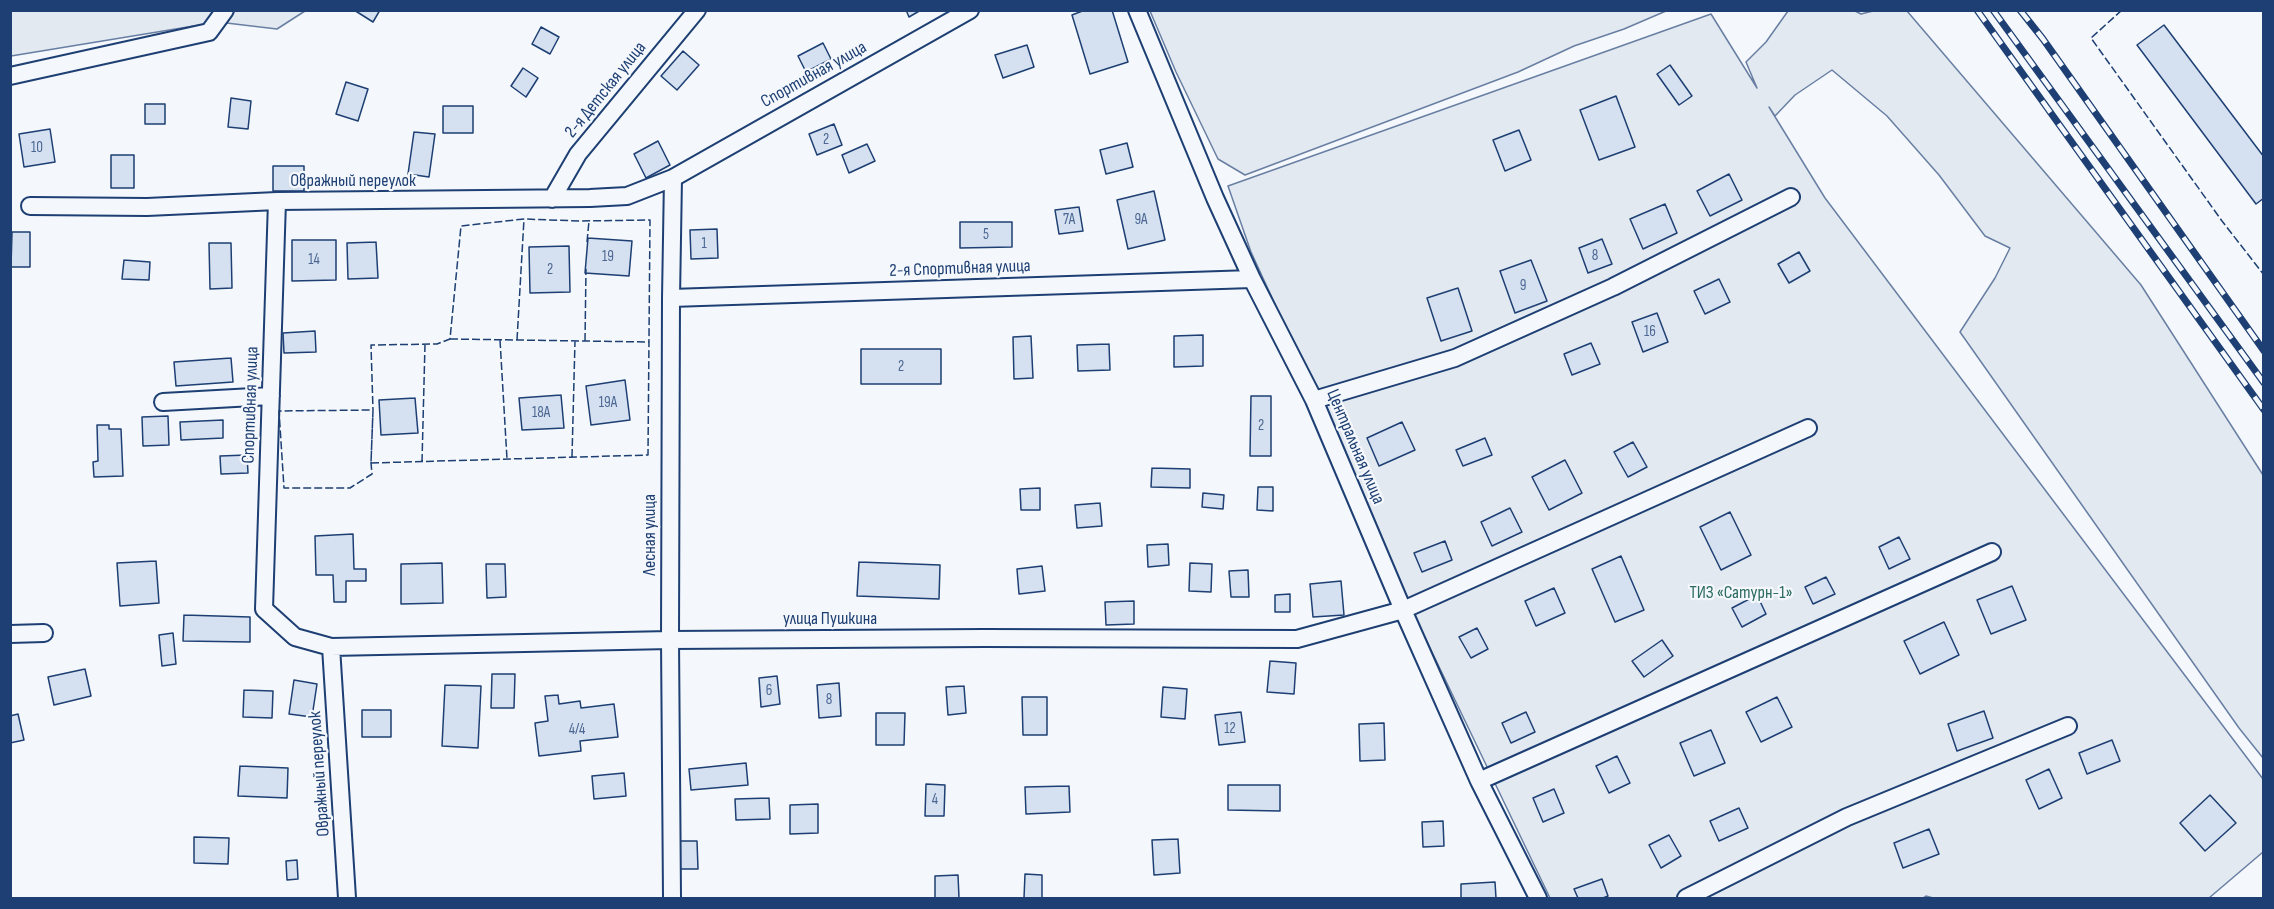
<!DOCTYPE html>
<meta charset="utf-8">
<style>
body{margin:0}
#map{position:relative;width:2274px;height:909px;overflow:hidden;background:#f4f7fb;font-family:"Sofia Sans Condensed",sans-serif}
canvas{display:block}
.frame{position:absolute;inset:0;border:12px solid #1d3f73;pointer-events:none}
</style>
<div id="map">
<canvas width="2274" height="909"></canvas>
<div class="frame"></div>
</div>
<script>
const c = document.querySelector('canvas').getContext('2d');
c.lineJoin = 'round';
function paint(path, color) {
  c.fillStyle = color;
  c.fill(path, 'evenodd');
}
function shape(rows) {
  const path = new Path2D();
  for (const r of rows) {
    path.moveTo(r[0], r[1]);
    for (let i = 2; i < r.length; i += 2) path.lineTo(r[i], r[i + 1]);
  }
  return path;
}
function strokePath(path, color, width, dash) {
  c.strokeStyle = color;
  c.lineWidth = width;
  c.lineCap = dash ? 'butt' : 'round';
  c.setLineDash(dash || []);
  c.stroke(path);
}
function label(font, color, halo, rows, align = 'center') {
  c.font = font + ' "Sofia Sans Condensed",sans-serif';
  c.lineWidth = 4.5;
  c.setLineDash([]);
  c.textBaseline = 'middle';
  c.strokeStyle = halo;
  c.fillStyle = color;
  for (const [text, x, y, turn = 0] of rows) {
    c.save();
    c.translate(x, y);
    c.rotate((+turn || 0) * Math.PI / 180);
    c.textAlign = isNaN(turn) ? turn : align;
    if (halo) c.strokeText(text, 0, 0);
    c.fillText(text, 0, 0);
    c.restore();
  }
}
const green = shape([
 [1853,10,1861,14,1873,11,1907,11,2141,285,2263,475,2263,758,2239,728,1960,332,1995,278,2010,248,1985,236,1939,175,1887,116,1832,70,1795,95,1775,116,1769,107,1825,198,2263,779,2263,852,2209,898,1933,898,1926,896,1923,898,1550,898,1419,625,1338,441,1251,252,1228,186,1711,14,1757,88,1746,62,1766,42,1788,11,1853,10],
 [11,11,305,11,277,29,218,22,11,56,11,11],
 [1150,11,1666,11,1624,29,1574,46,1518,72,1245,175,1218,159,1176,72,1150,11]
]);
paint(green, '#e3e9f0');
strokePath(green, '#687fa3', 1.5);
const building = shape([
 [354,10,380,10,373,22,354,10],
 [906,10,921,10,909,17,906,10],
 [1085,10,1112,10,1128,62,1090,74,1072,15,1085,10],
 [2164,25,2264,157,2264,198,2256,204,2137,45,2164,25],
 [541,27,559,37,550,54,532,44,541,27],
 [823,43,831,59,806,72,798,56,823,43],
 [1027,45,1034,67,1003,78,995,55,1027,45],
 [683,51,699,65,677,90,661,76,683,51],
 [1670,65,1692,96,1679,105,1657,74,1670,65],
 [523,68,538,78,526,97,511,86,523,68],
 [346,82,368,89,358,121,336,114,346,82],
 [1616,96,1635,147,1599,160,1580,110,1616,96],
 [231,98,251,101,248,129,228,127,231,98],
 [145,104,165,104,165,124,145,124,145,104],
 [443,106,473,106,473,133,443,133,443,106],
 [834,124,842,145,817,155,809,134,834,124],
 [50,129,55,162,24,167,19,134,50,129],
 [1519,130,1531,160,1505,171,1493,140,1519,130],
 [414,132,435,134,429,177,408,174,414,132],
 [658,141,670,165,646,178,634,154,658,141],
 [1127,143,1133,167,1106,174,1100,150,1127,143],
 [867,144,875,161,849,173,842,155,867,144],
 [111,155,134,155,134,188,111,188,111,155],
 [273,166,304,166,304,191,273,191,273,166],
 [1729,174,1742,200,1710,216,1697,191,1729,174],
 [1154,191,1165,240,1128,249,1117,200,1154,191],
 [1665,204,1677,233,1643,249,1630,219,1665,204],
 [1079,207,1083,231,1059,234,1055,210,1079,207],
 [960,222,1012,222,1012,247,960,248,960,222],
 [717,229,718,258,691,259,690,230,717,229],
 [12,232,30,232,30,267,11,267,12,232],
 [588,238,632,241,629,276,585,273,588,238],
 [1602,239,1612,264,1588,273,1579,248,1602,239],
 [292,240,336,240,336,280,292,281,292,240],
 [376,242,378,278,348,279,347,243,376,242],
 [209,243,231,243,232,288,210,289,209,243],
 [569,246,570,292,530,293,529,247,569,246],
 [1799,252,1810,271,1789,283,1778,264,1799,252],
 [124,260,150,262,149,280,122,279,124,260],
 [1531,260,1547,301,1515,313,1500,271,1531,260],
 [1719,279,1730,302,1705,314,1694,291,1719,279],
 [1458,288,1472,331,1441,341,1427,298,1458,288],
 [1657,313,1668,342,1643,352,1632,322,1657,313],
 [315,331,316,352,284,353,283,333,315,331],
 [1203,335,1203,366,1174,367,1174,336,1203,335],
 [1031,336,1033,378,1014,379,1013,337,1031,336],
 [1591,343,1600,364,1572,375,1564,354,1591,343],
 [1109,344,1110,370,1078,371,1077,345,1109,344],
 [861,349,941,349,941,384,861,384,861,349],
 [231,358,233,382,176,386,174,362,231,358],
 [625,380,630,420,591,425,586,386,625,380],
 [561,395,564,428,522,430,519,398,561,395],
 [1251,396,1271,396,1271,456,1250,456,1251,396],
 [415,398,418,433,381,435,379,400,415,398],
 [168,416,169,445,143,446,142,417,168,416],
 [223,420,223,438,181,440,180,422,223,420],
 [1402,422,1415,450,1379,466,1367,438,1402,422],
 [97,425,109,425,109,429,121,429,123,476,94,477,93,462,98,461,97,425],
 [1485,438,1492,455,1463,466,1456,450,1485,438],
 [1633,442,1647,467,1628,477,1614,452,1633,442],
 [247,455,248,473,221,474,220,456,247,455],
 [1565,460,1582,493,1549,510,1532,477,1565,460],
 [1152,468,1190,469,1190,488,1151,487,1152,468],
 [1258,487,1273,487,1273,511,1257,510,1258,487],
 [1040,488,1040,510,1021,510,1020,489,1040,488],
 [1203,493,1224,495,1223,509,1202,507,1203,493],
 [1100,503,1102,526,1077,528,1075,505,1100,503],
 [1510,508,1522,532,1492,546,1481,522,1510,508],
 [1730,512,1751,555,1721,570,1700,527,1730,512],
 [353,534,354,569,366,569,366,581,346,581,346,602,334,602,333,575,316,575,315,536,353,534],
 [1899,537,1910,559,1889,569,1879,547,1899,537],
 [1445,541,1452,560,1422,572,1414,553,1445,541],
 [1168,544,1169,565,1148,567,1147,545,1168,544],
 [1621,556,1644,610,1615,622,1592,569,1621,556],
 [156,561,159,603,120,606,117,563,156,561],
 [859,562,940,565,939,599,857,596,859,562],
 [442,563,443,603,401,604,401,564,442,563],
 [1190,563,1212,564,1211,592,1189,591,1190,563],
 [486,564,505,564,506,597,487,598,486,564],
 [1042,566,1045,591,1019,594,1017,569,1042,566],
 [1248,570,1249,597,1231,597,1229,571,1248,570],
 [1826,577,1835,594,1813,604,1805,587,1826,577],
 [1341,581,1344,615,1313,617,1310,584,1341,581],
 [2012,586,2026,620,1991,634,1977,600,2012,586],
 [1554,588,1565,613,1536,626,1525,601,1554,588],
 [1290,594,1290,612,1275,612,1275,595,1290,594],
 [1757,595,1766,614,1742,627,1732,608,1757,595],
 [1134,601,1134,624,1106,625,1105,602,1134,601],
 [184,615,250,617,250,642,183,641,184,615],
 [1944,622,1959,655,1920,674,1904,641,1944,622],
 [1477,628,1488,649,1471,658,1459,637,1477,628],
 [173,633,176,664,162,666,159,635,173,633],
 [1662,640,1673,656,1644,677,1632,661,1662,640],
 [1270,661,1296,663,1294,694,1267,692,1270,661],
 [85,669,91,696,54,705,48,677,85,669],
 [492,674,515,674,514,708,491,708,492,674],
 [777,676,780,704,761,707,759,678,777,676],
 [294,680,317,684,312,717,289,714,294,680],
 [839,683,841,716,819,718,817,685,839,683],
 [445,685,481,686,478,748,442,746,445,685],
 [964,686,966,713,948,715,946,687,964,686],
 [1163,687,1187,689,1185,719,1161,717,1163,687],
 [244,690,273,691,272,718,243,717,244,690],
 [558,695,559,704,580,701,581,708,614,704,618,737,580,741,581,751,539,756,535,723,548,721,545,696,558,695],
 [1022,697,1047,697,1047,735,1023,735,1022,697],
 [1777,697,1792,727,1761,742,1746,712,1777,697],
 [362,710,391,710,391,737,362,737,362,710],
 [1984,711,1993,738,1957,751,1948,724,1984,711],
 [1241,712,1245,742,1219,745,1215,715,1241,712],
 [1526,712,1535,732,1511,743,1502,723,1526,712],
 [876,713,905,713,904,745,876,745,876,713],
 [18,714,24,740,10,743,10,716,18,714],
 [1384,723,1385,760,1360,761,1359,724,1384,723],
 [1711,730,1725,763,1694,776,1680,743,1711,730],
 [2112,740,2120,761,2087,774,2079,753,2112,740],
 [1617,756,1630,783,1609,793,1596,766,1617,756],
 [746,763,748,785,691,790,689,769,746,763],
 [240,766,288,768,287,798,238,796,240,766],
 [2049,769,2062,798,2039,809,2026,780,2049,769],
 [624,773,626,796,594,799,592,776,624,773],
 [926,784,945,785,944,816,925,816,926,784],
 [1228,785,1280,785,1280,811,1228,810,1228,785],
 [1069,786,1070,812,1026,814,1025,787,1069,786],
 [1554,789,1564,813,1543,822,1533,798,1554,789],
 [2210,795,2236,823,2205,851,2180,823,2210,795],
 [769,798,770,819,736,820,735,799,769,798],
 [818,804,818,833,790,834,790,805,818,804],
 [1739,808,1748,828,1719,841,1710,821,1739,808],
 [1443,821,1444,846,1423,847,1422,822,1443,821],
 [1929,829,1939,854,1903,868,1894,843,1929,829],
 [1669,835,1681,856,1661,868,1649,845,1669,835],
 [194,837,229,838,228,864,194,863,194,837],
 [1178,839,1180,873,1154,875,1152,840,1178,839],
 [676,841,697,841,698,869,677,869,676,841],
 [297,860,298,879,287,880,286,861,297,860],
 [1025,874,1042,875,1042,898,1024,898,1025,874],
 [958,875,959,898,935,898,935,876,958,875],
 [1602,879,1608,896,1603,898,1578,898,1574,889,1602,879],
 [1495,882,1496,898,1461,898,1461,884,1495,882]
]);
paint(building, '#d5e0f0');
strokePath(building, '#1d3f73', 1.5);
const street = shape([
 [1137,10,1215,198,1252,279,1314,400,1403,610,1479,781,1538,898],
 [10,76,209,32,225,10],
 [552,199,578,154,697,10],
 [277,201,264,609,295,637,331,647,670,640,984,638,1297,639,1403,610,1808,428],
 [30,206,147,207,277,201,590,198,627,196,673,178],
 [671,298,1252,279],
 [1314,400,1455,358,1613,287,1791,197],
 [163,402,271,396],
 [10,634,44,633],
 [331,647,347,898],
 [1479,781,1992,552],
 [672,898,670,640,671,298,673,178,970,10],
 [1686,898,1847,817,2068,726]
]);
strokePath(street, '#1d3f73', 20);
strokePath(street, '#f4f7fb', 16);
const rail = shape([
 [1977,10,2264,410],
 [1993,10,2264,383],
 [2020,10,2043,39,2264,351]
]);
strokePath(rail, '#1d3f73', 7);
strokePath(rail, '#f4f7fb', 4.5, [14]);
strokePath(shape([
 [2122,10,2091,38,2222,221,2264,275],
 [587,242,589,221],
 [450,339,649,342],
 [500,340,507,459],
 [517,340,524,219],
 [585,341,586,269],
 [572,457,575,341],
 [422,462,425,344],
 [371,463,648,455,650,220,581,221,524,219,461,226,450,339,437,344,371,345,373,410,371,463,372,474,350,488,284,488,279,411,373,410,371,463]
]), '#1d3f73', 1.5, [8, 3]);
label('15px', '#4b6792', null, [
 ["2",826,140],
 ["10",37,148],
 ["7А",1069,220],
 ["9А",1141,220],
 ["5",986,235],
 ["1",704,244],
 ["8",1595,256],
 ["19",608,257],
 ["14",314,260],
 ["2",550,270],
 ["9",1523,286],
 ["16",1650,332],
 ["2",901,367],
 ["19А",608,403],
 ["18А",541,413],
 ["2",1261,426],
 ["6",769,691],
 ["8",829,700],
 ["12",1230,729],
 ["4/4",577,730],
 ["4",935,800]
]);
label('18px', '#1d3f73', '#f4f7fb', [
 ["Спортивная улица",814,75,-29],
 ["2-я Детская улица",606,90,-51],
 ["Овражный переулок",353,181],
 ["2-я Спортивная улица",960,269,-2],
 ["Спортивная улица",251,405,-88],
 ["Центральная улица",1355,447,67],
 ["Лесная улица",650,535,-90],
 ["улица Пушкина",830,619],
 ["Овражный переулок",320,774,-94]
]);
label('18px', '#2c6c60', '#f4f7fb', [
 ["ТИЗ «Сатурн-1»",1741,593]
]);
</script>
